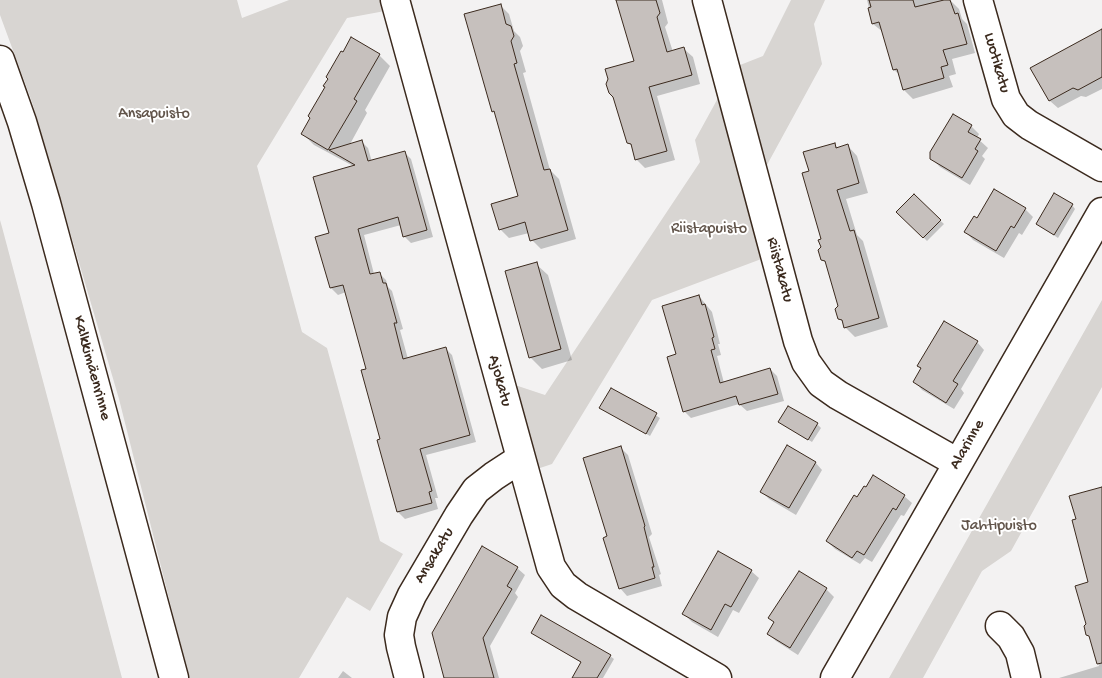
<!DOCTYPE html>
<meta charset="utf-8">
<style>
body{margin:0}
canvas{display:block;background:#f3f2f2}
</style>
<canvas width="1102" height="678"></canvas>
<script>
const c = document.querySelector('canvas').getContext('2d');
c.lineJoin = 'round';
function paint(path, color) {
  c.fillStyle = color;
  c.fill(path, 'evenodd');
}
function shape(rows) {
  const path = new Path2D();
  for (const r of rows) {
    path.moveTo(r[0], r[1]);
    for (let i = 2; i < r.length; i += 2) path.lineTo(r[i], r[i + 1]);
  }
  return path;
}
function strokePath(path, color, width, dash) {
  c.strokeStyle = color;
  c.lineWidth = width;
  c.lineCap = dash ? 'butt' : 'round';
  c.setLineDash(dash || []);
  c.stroke(path);
}
function label(font, color, halo, rows, align = 'center') {
  c.font = font + ' "Gochi Hand",sans-serif';
  c.lineWidth = 4;
  c.setLineDash([]);
  c.textBaseline = 'middle';
  c.strokeStyle = halo;
  c.fillStyle = color;
  for (const [text, x, y, turn = 0] of rows) {
    c.save();
    c.translate(x, y);
    c.rotate((+turn || 0) * Math.PI / 180);
    c.textAlign = isNaN(turn) ? turn : align;
    if (halo) c.strokeText(text, 0, 0);
    c.fillText(text, 0, 0);
    c.restore();
  }
}
paint(shape([
 [0,0,237,0,242,18,289,0,392,0,385,11,347,18,257,166,302,332,327,348,380,541,403,554,370,611,347,597,299,678,189,678,119,399,32,102,0,15],
 [791,0,825,0,814,24,822,64,749,198,764,258,652,300,552,464,537,469,515,385,545,395,700,162,695,140,735,67,763,56],
 [0,220,2,227,122,678,0,678],
 [1102,300,1102,387,1011,551,982,571,923,678,889,678]
]), '#d8d5d2');
paint(shape([
 [618,0,662,0,668,23,665,27,673,52,684,49,693,57,700,84,657,96,675,160,645,168,636,159,633,147,628,142,635,61],
 [867,0,950,0,959,9,962,19,967,24,975,53,952,59,956,74,949,76,953,87,913,99,904,90,900,75,894,70,883,32,873,24],
 [500,5,509,14,514,31,520,37,523,46,520,51,526,72,523,73,550,170,559,179,576,239,541,249,532,240,529,233,509,238,500,229,520,197,496,115,493,111],
 [1102,30,1102,89,1086,97,1081,96,1058,108,1050,101,1032,68],
 [379,55,390,66,365,110,367,113,349,146,362,142,368,148,372,162,405,153,411,159,433,237,411,243,404,236,401,225,364,235,374,274,379,273,386,280,388,287,392,291,403,329,400,330,408,359,445,348,452,355,476,442,426,455,438,498,435,498,438,509,405,519,398,512,378,441,382,440,368,370,346,292,338,295,331,288,355,167,314,145,303,134],
 [954,116,971,126,979,134,977,138,988,148,982,156,985,159,970,185,940,167,932,159],
 [835,145,838,148,848,146,857,156,868,193,846,199,857,235,863,241,888,327,855,337,845,327,844,323,839,318,839,306,827,264,822,259,822,240,810,172],
 [995,191,1025,209,1033,217,1022,235,1019,233,1004,258,973,240,966,232,977,220],
 [914,196,944,224,927,241,898,212],
 [1072,205,1075,209,1058,238,1037,224],
 [536,264,548,275,572,360,542,369,530,357],
 [699,296,712,312,720,344,718,344,721,355,717,356,724,383,770,369,777,376,784,401,747,411,739,404,691,418,684,411,678,355],
 [977,342,984,350,961,389,964,393,954,409,922,390,915,382,922,370,918,366],
 [611,389,660,418,650,436,601,408],
 [780,422,817,424,821,428,812,442],
 [621,448,628,455,652,534,649,537,661,574,659,575,662,586,627,596,620,588,609,537],
 [815,462,822,470,796,515,769,499,761,491],
 [1102,488,1102,678,1059,678,1099,666,1087,624,1089,583,1077,520],
 [904,496,912,503,904,516,901,515,872,562,865,558,860,564,835,549,827,541,857,498],
 [517,568,525,575,515,593,518,597,490,646,499,678,446,678],
 [751,571,759,578,739,613,733,610,718,637,692,622,684,614],
 [826,589,834,597,798,655,776,641,769,634,775,623,770,618],
 [532,633,610,656,614,659,603,678,574,678,582,663],
 [343,671,352,678,338,678]
]), '#0003');
const building = shape([
 [616,0,656,0,660,13,657,17,667,52,684,47,692,75,649,87,667,151,635,160,631,144,627,143,613,97,609,93,606,84,608,79,605,69,634,61,616,0],
 [869,0,913,0,915,7,944,0,950,0,955,14,958,13,967,44,943,50,948,65,941,67,944,78,903,90,897,69,893,70,879,22,872,24,868,8,871,7,869,0],
 [501,4,506,24,511,26,514,36,511,41,517,63,514,64,544,170,550,169,568,230,530,241,525,222,499,230,491,204,518,196,494,111,492,112,464,14,501,4],
 [1102,29,1102,77,1078,90,1073,88,1049,101,1030,68,1102,29],
 [351,37,380,54,354,99,357,101,328,150,301,134,310,118,308,116,325,87,323,86,328,79,326,77,341,51,343,52,351,37],
 [953,114,972,125,968,132,981,139,975,149,978,151,962,178,930,159,930,152,953,114],
 [362,140,368,161,405,151,427,230,403,237,398,217,358,229,370,274,380,272,383,283,386,283,397,323,394,323,403,359,446,347,470,435,420,449,432,491,429,492,432,503,397,512,377,440,380,439,361,370,366,369,343,285,330,288,315,237,329,233,313,177,355,165,329,150,362,140],
 [835,143,836,148,848,144,859,183,837,190,850,231,854,230,879,318,844,328,842,320,838,319,835,309,838,306,825,261,821,260,818,250,821,247,818,240,821,239,802,173,809,171,803,152,835,143],
 [994,189,1026,208,1014,228,1011,226,996,251,964,232,974,216,977,218,994,189],
 [1054,193,1073,204,1054,235,1036,224,1054,193],
 [914,194,941,220,923,238,896,212,914,194],
 [537,262,561,349,529,358,505,271,537,262],
 [699,295,702,305,705,304,714,337,712,338,715,349,711,350,720,383,770,368,778,394,739,405,736,396,683,412,667,357,676,354,662,306,699,295],
 [944,321,978,341,953,381,958,384,946,403,913,382,921,368,917,366,944,321],
 [611,388,657,413,646,434,599,408,611,388],
 [788,406,818,423,808,440,778,422,788,406],
 [787,445,816,462,789,508,760,492,787,445],
 [621,446,645,526,644,527,654,567,652,567,655,578,619,589,603,538,607,536,583,458,621,446],
 [873,475,905,495,896,510,893,508,864,555,857,551,852,558,826,541,854,495,857,497,864,486,866,487,873,475],
 [1102,487,1102,663,1097,664,1089,636,1086,635,1084,626,1086,624,1075,586,1088,582,1072,520,1076,519,1069,496,1102,487],
 [482,546,518,567,507,586,512,589,483,638,494,678,444,678,432,633,482,546],
 [718,551,752,570,731,607,725,604,711,630,682,614,718,551],
 [799,571,827,588,790,648,767,634,774,622,768,618,799,571],
 [541,615,611,655,597,678,572,678,581,662,531,633,541,615]
]);
paint(building, '#c6c0bd');
strokePath(building, '#3b2a1e', 1);
const minor = shape([
 [395,0,551,567,563,585,577,596,717,678],
 [707,0,798,341,806,362,821,383,838,395,958,463],
 [978,0,1006,99,1016,115,1029,125,1102,167],
 [0,60,22,122,46,203,174,678],
 [1000,626,1011,637,1020,653,1026,678],
 [409,678,401,647,399,635,402,617,412,595,459,515,476,490,494,476,520,459],
 [835,678,1102,212]
]);
strokePath(minor, '#3b2a1e', 31);
strokePath(minor, '#fff', 28);
label('16px', '#3b2a1e', '#fff', [
 ["Luotikatu",996,63,74],
 ["Riistakatu",779,270,75],
 ["Kalkkimäenrinne",91,368,75],
 ["Ajokatu",499,381,75],
 ["Alarinne",968,445,-60],
 ["Ansakatu",435,556,-59]
]);
label('16px', '#62554b', '#fff', [
 ["Ansapuisto",154,115],
 ["Riistapuisto",709,230],
 ["Jahtipuisto",999,527]
]);
</script>
